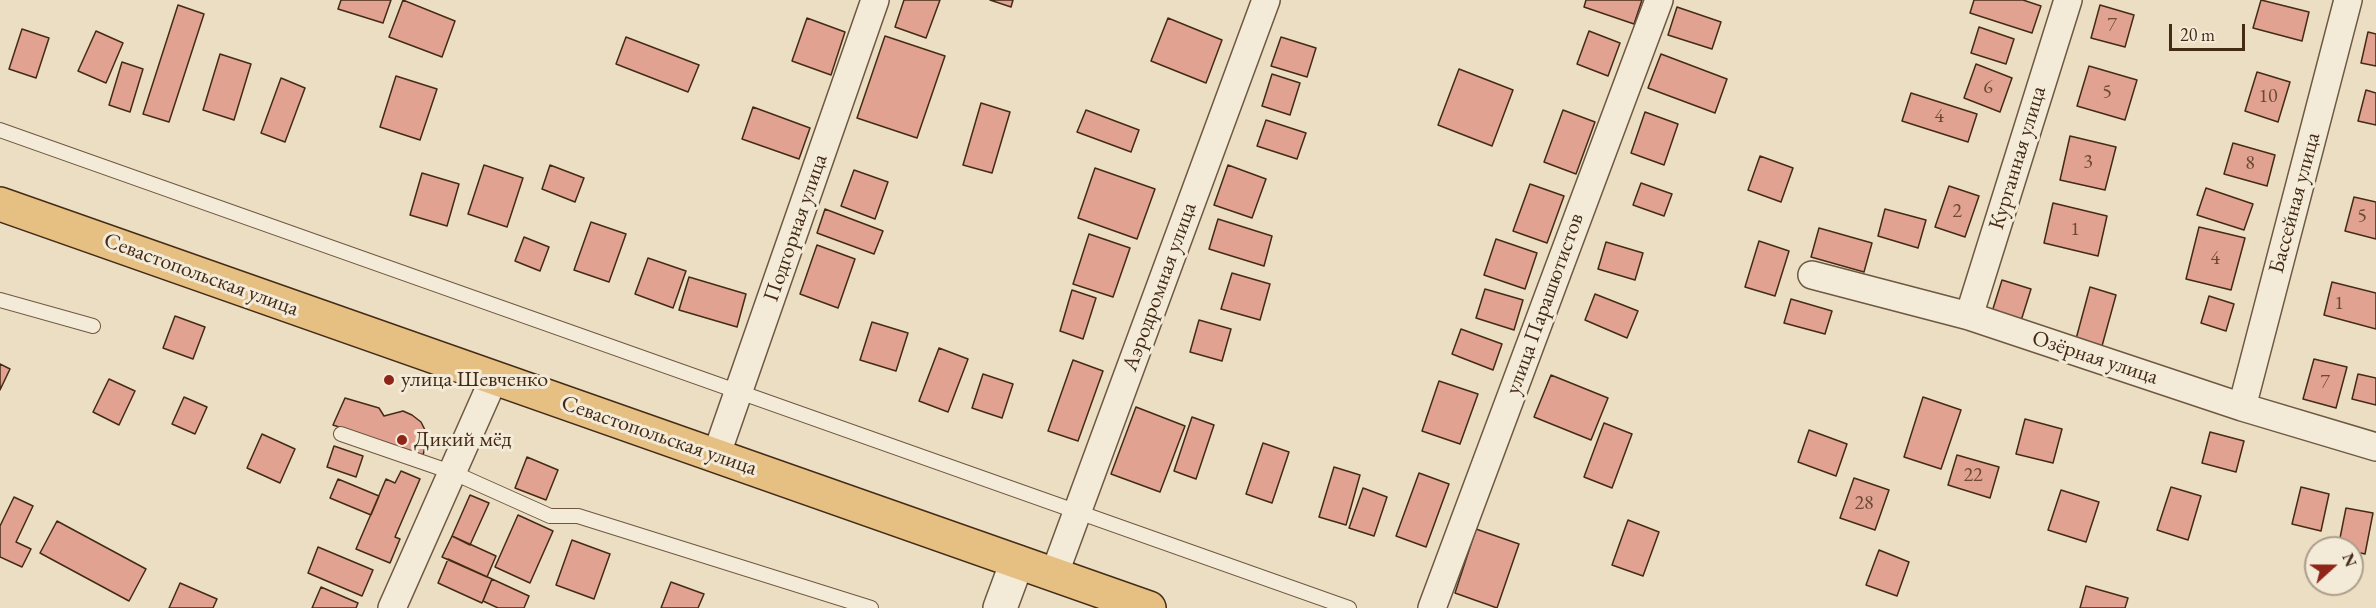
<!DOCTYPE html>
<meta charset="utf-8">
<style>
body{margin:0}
#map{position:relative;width:2376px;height:608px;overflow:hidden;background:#ecdec3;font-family:"EB Garamond",serif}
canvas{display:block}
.north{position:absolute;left:2304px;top:536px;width:60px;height:60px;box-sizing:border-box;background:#f3ead8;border:2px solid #ad9e8a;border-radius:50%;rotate:69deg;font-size:16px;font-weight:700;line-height:24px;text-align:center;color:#432b16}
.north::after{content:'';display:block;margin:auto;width:21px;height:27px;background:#8f2418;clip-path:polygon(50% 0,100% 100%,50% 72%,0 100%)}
.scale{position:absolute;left:2169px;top:24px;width:76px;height:27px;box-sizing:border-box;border:3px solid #432b16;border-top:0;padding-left:8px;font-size:18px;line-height:21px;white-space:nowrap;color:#432b16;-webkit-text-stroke:4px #f3ead8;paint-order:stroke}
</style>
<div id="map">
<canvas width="2376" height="608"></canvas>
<div class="north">N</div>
<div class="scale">20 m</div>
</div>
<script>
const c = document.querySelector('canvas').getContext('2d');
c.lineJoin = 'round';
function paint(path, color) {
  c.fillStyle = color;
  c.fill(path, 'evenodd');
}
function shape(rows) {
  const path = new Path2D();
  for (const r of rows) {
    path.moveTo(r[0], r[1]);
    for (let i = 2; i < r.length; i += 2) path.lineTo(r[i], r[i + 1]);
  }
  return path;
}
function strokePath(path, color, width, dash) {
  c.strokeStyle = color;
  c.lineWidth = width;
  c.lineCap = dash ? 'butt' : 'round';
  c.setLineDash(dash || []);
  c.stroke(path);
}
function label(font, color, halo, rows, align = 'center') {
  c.font = font + ' "EB Garamond",serif';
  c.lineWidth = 6;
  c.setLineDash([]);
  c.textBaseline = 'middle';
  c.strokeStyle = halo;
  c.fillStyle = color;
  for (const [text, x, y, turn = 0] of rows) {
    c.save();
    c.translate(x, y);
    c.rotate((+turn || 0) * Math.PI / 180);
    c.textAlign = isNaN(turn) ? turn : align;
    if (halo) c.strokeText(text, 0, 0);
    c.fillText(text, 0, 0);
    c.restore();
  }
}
const building = shape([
 [341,0,391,0,383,23,338,9,341,0],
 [403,0,455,21,442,57,389,37,403,0],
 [904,0,940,0,926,38,895,27,904,0],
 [990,0,1013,0,1011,7,990,0],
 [1586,0,1642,0,1634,24,1584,7,1586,0],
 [1974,0,2023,0,2041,6,2032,33,1970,13,1974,0],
 [2261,0,2309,12,2302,41,2253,28,2261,0],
 [178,5,204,14,169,122,143,114,178,5],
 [2100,5,2134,15,2125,47,2091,38,2100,5],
 [1677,7,1721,22,1712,49,1668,35,1677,7],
 [807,18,845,32,831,75,792,61,807,18],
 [1168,18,1222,40,1206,83,1151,61,1168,18],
 [1979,27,2014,39,2006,64,1971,53,1979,27],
 [22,29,49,38,36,78,9,69,22,29],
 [96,31,123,43,106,83,78,71,96,31],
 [1589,31,1620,43,1608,76,1577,64,1589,31],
 [2368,32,2376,34,2376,66,2361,63,2368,32],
 [885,36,945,56,917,138,857,118,885,36],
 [626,37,699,65,688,92,616,64,626,37],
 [1281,37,1316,48,1307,77,1271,66,1281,37],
 [220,54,251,64,234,120,203,110,220,54],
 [1661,54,1727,79,1715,113,1648,88,1661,54],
 [122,62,143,69,130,112,109,105,122,62],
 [1976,64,2012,78,2000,112,1964,98,1976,64],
 [2089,66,2137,80,2125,120,2077,106,2089,66],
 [1459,69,1513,90,1492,146,1438,125,1459,69],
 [2257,72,2290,82,2278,122,2245,111,2257,72],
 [1272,74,1300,83,1290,115,1262,106,1272,74],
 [396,76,437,89,420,140,380,127,396,76],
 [281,78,305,88,285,142,261,133,281,78],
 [2366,90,2376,93,2376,125,2358,121,2366,90],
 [1911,93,1977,114,1968,142,1902,121,1911,93],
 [981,103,1010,112,992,173,963,165,981,103],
 [753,107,810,128,799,159,742,139,753,107],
 [1086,110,1139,130,1131,152,1077,132,1086,110],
 [1563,110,1595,122,1576,174,1544,162,1563,110],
 [1645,112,1678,124,1664,165,1631,153,1645,112],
 [1266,120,1306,133,1297,159,1257,146,1266,120],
 [2070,136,2116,147,2105,190,2060,180,2070,136],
 [2233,143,2275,155,2267,186,2224,174,2233,143],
 [1760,156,1793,168,1781,202,1748,190,1760,156],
 [484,165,523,178,507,227,468,214,484,165],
 [550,165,584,178,575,202,542,189,550,165],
 [1228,165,1266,179,1252,218,1214,205,1228,165],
 [1095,168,1155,189,1137,239,1078,218,1095,168],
 [854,170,888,182,875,219,841,206,854,170],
 [422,173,459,184,447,226,410,215,422,173],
 [1641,183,1672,194,1664,216,1633,205,1641,183],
 [1530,184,1564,196,1547,243,1513,231,1530,184],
 [1949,186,1979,196,1965,237,1935,227,1949,186],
 [2206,188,2253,204,2244,230,2197,215,2206,188],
 [2354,197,2376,202,2376,239,2345,231,2354,197],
 [2053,203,2107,216,2098,256,2044,243,2053,203],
 [825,209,883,231,874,254,817,233,825,209],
 [1885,209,1926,220,1918,248,1878,236,1885,209],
 [1218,219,1272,236,1264,266,1209,249,1218,219],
 [591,222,626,234,609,282,574,270,591,222],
 [2199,227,2245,238,2231,290,2186,279,2199,227],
 [1819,228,1872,243,1864,272,1811,257,1819,228],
 [1089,234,1130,248,1113,297,1073,284,1089,234],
 [524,237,549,247,540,271,515,261,524,237],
 [1496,239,1537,253,1525,289,1484,275,1496,239],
 [1759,241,1789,251,1775,296,1745,287,1759,241],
 [1606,242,1643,253,1635,280,1598,269,1606,242],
 [817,245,855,259,838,308,800,294,817,245],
 [648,258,686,271,673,308,635,294,648,258],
 [1232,273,1270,284,1260,320,1221,309,1232,273],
 [689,277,746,294,737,327,679,310,689,277],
 [2002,280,2031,289,2020,324,1991,315,2002,280],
 [2332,282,2376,293,2376,329,2324,315,2332,282],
 [2090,287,2116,295,2102,346,2076,339,2090,287],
 [1485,289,1523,300,1514,330,1476,318,1485,289],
 [1072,290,1096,298,1083,339,1060,331,1072,290],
 [1595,294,1638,311,1627,338,1585,320,1595,294],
 [2209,296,2234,304,2226,331,2201,323,2209,296],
 [1791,299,1832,311,1825,334,1784,323,1791,299],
 [175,316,205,327,193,359,163,348,175,316],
 [1199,320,1231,329,1222,361,1190,352,1199,320],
 [872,322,908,333,896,371,860,360,872,322],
 [1461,329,1502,344,1493,370,1452,354,1461,329],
 [939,348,968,359,948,412,919,401,939,348],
 [2314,359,2347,367,2336,408,2303,399,2314,359],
 [1073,360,1103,371,1078,441,1048,431,1073,360],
 [0,364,10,369,0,390,0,364],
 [983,374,1013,384,1002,418,972,408,983,374],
 [2358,374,2376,378,2376,405,2352,399,2358,374],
 [1551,375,1608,398,1591,440,1534,417,1551,375],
 [109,379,135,391,119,425,93,412,109,379],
 [1439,381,1478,394,1460,444,1422,431,1439,381],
 [184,397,207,407,195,434,172,424,184,397],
 [1923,397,1961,410,1941,469,1904,457,1923,397],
 [345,398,379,408,384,416,403,411,412,415,421,422,428,436,423,455,333,425,345,398],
 [1136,407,1185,426,1160,492,1111,474,1136,407],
 [1192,417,1214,425,1196,479,1174,471,1192,417],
 [2025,419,2062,429,2053,463,2016,454,2025,419],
 [1604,423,1632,434,1612,488,1584,477,1604,423],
 [1809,430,1847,444,1836,476,1798,462,1809,430],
 [2210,432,2244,441,2236,472,2202,463,2210,432],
 [262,434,295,449,280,483,247,468,262,434],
 [1263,443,1289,452,1272,503,1246,494,1263,443],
 [334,446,363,456,356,477,327,467,334,446],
 [1957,455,1999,467,1990,498,1948,485,1957,455],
 [527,457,558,470,546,500,515,488,527,457],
 [1334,467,1360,475,1346,525,1319,517,1334,467],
 [401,471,420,479,395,537,400,539,390,563,356,549,386,479,395,483,401,471],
 [1419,473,1449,484,1426,547,1396,536,1419,473],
 [1854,478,1889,490,1875,530,1840,518,1854,478],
 [338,479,379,496,371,515,330,498,338,479],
 [2171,487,2201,496,2188,540,2157,530,2171,487],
 [2301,487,2329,494,2321,531,2292,524,2301,487],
 [1363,488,1387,497,1374,536,1349,528,1363,488],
 [2061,490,2099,502,2086,542,2048,530,2061,490],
 [470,495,489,503,470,545,452,536,470,495],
 [14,497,33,506,16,542,31,549,22,567,0,557,0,526,14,497],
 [2346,508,2373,513,2365,554,2352,551,2352,548,2338,548,2346,508],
 [518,515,553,531,530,583,495,567,518,515],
 [1628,520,1659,532,1643,576,1612,565,1628,520],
 [57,521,146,569,129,601,40,553,57,521],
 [1476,529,1519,544,1497,608,1455,593,1476,529],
 [452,536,496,556,487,577,442,557,452,536],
 [572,540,610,554,594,599,556,585,572,540],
 [318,547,373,570,362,596,308,573,318,547],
 [1879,550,1909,562,1897,596,1866,585,1879,550],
 [448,559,492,579,482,603,438,583,448,559],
 [492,579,529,596,524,608,498,608,483,601,492,579],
 [671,582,704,594,698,608,661,608,671,582],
 [180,583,217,599,213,608,169,608,180,583],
 [2086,586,2128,598,2125,608,2080,608,2086,586],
 [321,587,358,603,356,608,312,608,321,587]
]);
paint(building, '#e2a291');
strokePath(building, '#432b16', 1.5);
const service = shape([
 [0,130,1349,608],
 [0,300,93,326],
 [341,434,454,473,550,516,578,516,871,608]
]);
const minor = shape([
 [1812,275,1969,316,2242,407,2376,447],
 [1969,316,2068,0],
 [2242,407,2348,0],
 [716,456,875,0],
 [1054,575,1266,0],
 [392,608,494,378],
 [1432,608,1659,0]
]);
const tertiary = shape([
 [1000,608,1017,562]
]);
const primary = shape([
 [0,204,1149,608]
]);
strokePath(service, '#6d5841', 16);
strokePath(minor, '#6d5841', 30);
strokePath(tertiary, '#6d5841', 36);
strokePath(primary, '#432b16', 36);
strokePath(service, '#f3ead8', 14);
strokePath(minor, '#f3ead8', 27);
strokePath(tertiary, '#f3ead8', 33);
strokePath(primary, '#e6bf82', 33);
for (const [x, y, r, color] of [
 [389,380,6,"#8f2418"],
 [402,440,6,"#8f2418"]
]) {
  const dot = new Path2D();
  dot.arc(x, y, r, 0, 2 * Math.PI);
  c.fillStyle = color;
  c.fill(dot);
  strokePath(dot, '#f3ead8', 2);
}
label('20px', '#6b4935', null, [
 ["7",2112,26],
 ["6",1988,88],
 ["5",2107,93],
 ["10",2268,97],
 ["4",1939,117],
 ["3",2088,163],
 ["8",2250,164],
 ["2",1957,212],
 ["5",2362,217],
 ["1",2075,230],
 ["4",2215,259],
 ["1",2339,304],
 ["7",2325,383],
 ["22",1973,476],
 ["28",1864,504]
]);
label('22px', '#432b16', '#f3ead8', [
 ["Курганная улица",2018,158,-73],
 ["Бассейная улица",2295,203,-75],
 ["Подгорная улица",796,228,-71],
 ["Севастопольская улица",201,275,20],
 ["Аэродромная улица",1160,287,-70],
 ["улица Парашютистов",1545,304,-70],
 ["Озёрная улица",2095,358,18],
 ["Севастопольская улица",659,436,19]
]);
label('22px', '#432b16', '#f3ead8', [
 ["улица Шевченко",401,380],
 ["Дикий мёд",414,440]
], 'left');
</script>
